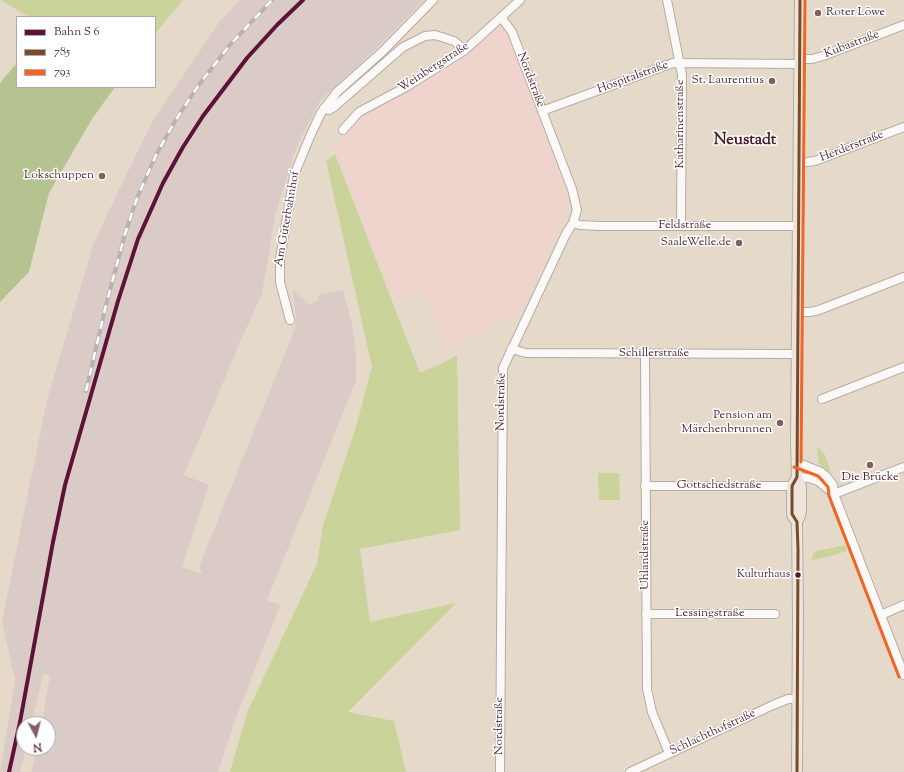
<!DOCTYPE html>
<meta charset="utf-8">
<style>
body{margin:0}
#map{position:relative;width:904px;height:772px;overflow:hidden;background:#e5dac9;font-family:"Sorts Mill Goudy",serif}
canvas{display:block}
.legend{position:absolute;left:16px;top:16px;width:140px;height:72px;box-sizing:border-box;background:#fff;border:1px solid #b7a5aa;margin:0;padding:5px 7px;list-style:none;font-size:12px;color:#4a1f2b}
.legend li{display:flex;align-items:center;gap:8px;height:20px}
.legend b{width:20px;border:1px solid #b7a5aa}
.north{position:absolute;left:16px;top:716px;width:40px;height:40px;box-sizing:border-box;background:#fff;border:1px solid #b7a5aa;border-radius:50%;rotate:173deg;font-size:11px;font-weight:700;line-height:16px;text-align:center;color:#4a1f2b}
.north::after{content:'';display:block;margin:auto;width:14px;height:18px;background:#806062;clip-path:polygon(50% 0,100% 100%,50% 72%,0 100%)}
</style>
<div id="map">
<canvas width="904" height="772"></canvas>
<ul class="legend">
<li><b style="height:5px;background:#5d1339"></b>Bahn S 6</li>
<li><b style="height:5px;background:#7a4b2a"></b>785</li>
<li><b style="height:5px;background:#f26522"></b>793</li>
</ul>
<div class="north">N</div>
</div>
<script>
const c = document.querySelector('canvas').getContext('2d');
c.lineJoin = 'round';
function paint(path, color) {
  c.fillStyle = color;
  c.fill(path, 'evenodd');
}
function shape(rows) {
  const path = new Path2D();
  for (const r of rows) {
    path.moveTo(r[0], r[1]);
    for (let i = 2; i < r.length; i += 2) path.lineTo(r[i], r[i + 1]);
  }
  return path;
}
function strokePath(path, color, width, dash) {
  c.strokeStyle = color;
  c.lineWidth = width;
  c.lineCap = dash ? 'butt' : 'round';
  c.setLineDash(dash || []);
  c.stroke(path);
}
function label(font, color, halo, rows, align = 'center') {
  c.font = font + ' "Sorts Mill Goudy",serif';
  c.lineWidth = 3;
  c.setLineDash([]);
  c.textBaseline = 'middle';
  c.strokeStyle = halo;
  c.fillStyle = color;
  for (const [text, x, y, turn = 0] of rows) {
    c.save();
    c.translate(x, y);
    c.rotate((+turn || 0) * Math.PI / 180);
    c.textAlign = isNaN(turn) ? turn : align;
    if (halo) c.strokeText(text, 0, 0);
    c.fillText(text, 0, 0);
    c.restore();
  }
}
paint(shape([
 [496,29,505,30,507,34,563,178,567,201,565,219,531,285,520,313,475,333,459,346,446,354,440,332,425,293,391,298,333,146,361,114,465,58]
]), '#efd4cd');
paint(shape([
 [240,0,424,0,381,44,320,101,296,148,275,216,262,294,241,340,184,475,209,485,182,567,202,574,199,567,295,328,296,318,293,290,310,305,319,299,318,295,343,290,352,324,356,354,356,381,267,600,280,605,234,723,218,772,31,772,38,748,48,748,48,724,42,724,50,675,43,674,37,702,30,724,24,724,24,748,26,748,20,772,0,772,15,680,2,621,47,400,93,245,117,194,152,122,220,21]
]), '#dbcbc7');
paint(shape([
 [1,0,183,0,155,34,155,17,29,17],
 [335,154,420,373,441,364,457,355,460,530,360,549,370,622,456,603,348,712,394,721,406,772,230,772,247,713,317,564,323,525,356,427,372,367,326,161],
 [817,448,819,448,825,455,831,472,830,472,819,464],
 [598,473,619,473,620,500,599,500],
 [845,545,847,551,827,557,811,560,814,552]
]), '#cad399');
paint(shape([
 [17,63,17,87,115,87,92,119,49,193,29,272,0,302,0,83]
]), '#b5c391');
const minor = shape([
 [667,0,682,75,681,226],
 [800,59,812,59,823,56,904,25],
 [324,108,329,110,334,107,403,47,425,36,435,35,454,41,465,50],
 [542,111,673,63,800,64],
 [343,130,359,112,406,87,465,50,520,0],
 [799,163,815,161,904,127],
 [573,223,580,225,599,226,799,226],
 [798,312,810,312,819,310,904,277],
 [290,320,280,282,280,259,294,175,311,134,321,113,337,92,382,52,433,0],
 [511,349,526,353,798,354],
 [645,354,647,689,652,712,669,753],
 [822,399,904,367],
 [796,462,821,472,826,476,833,485,834,494,904,675],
 [797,477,809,478,818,481,834,494],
 [645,486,792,486],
 [834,494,904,467],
 [646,614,775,614],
 [881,615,904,605],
 [500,772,503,368,566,234,573,223,577,210,572,189,512,32,501,17],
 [630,772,773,705,788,699,798,699]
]);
const major = shape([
 [797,477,792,486,792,514,793,517,797,522],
 [797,772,798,614,797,522,800,516,801,510,801,486,797,477,796,441,800,0]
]);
strokePath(minor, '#b6aba1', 10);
strokePath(major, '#b6aba1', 12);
strokePath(minor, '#fbf9f7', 8);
strokePath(major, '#ede4db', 10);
const rail = shape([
 [86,391,106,305,125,234,137,198,156,155,175,121,198,86,229,46,272,0]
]);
strokePath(rail, '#b9b2b1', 4);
strokePath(rail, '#fff', 2.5, [8]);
strokePath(shape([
 [797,772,798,549,797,522,792,514,792,486,797,477,800,0]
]), '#7a4b2a', 3);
strokePath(shape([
 [801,462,805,0],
 [794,467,818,476,828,487,829,496,899,677]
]), '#f26522', 3);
strokePath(shape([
 [9,772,20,722,53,542,65,485,118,301,138,239,163,183,183,147,203,116,247,58,277,25,303,0]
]), '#5d1339', 4);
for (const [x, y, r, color] of [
 [818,13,4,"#806062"],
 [772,81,4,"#806062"],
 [102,176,4,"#806062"],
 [739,243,4,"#806062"],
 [780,423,4,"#806062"],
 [870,465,4,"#806062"],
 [798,575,3.5,"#4a1f2b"]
]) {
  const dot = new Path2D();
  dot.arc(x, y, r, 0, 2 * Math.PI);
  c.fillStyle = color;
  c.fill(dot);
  strokePath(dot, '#fff', 1.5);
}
label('11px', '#4a1f2b', '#fff', [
 ["Kulturhaus",790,575]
], 'right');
label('12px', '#4a1f2b', '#fff', [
 ["Roter Löwe",826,13,"left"],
 ["St. Laurentius",764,81],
 ["Lokschuppen",94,176],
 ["SaaleWelle.de",731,243],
 ["Pension am",772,416],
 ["Märchenbrunnen",772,430],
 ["Die Brücke",870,478,"center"]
], 'right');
label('12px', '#4a1f2b', '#fff', [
 ["Kubastraße",852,45,-21],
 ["Weinbergstraße",434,68,-33],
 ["Hospitalstraße",633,78,-20],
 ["Nordstraße",530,80,69],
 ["Katharinenstraße",681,124,-90],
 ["Herderstraße",852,147,-21],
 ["Am Güterbahnhof",288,219,-80],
 ["Feldstraße",685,226],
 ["Schillerstraße",654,354],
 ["Nordstraße",502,402,-89],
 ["Gottschedstraße",719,486],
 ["Uhlandstraße",646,555,-90],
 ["Lessingstraße",710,614],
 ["Nordstraße",500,726,-90],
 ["Schlachthofstraße",713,733,-25]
]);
label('bold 16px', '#4a1f2b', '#fff', [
 ["Neustadt",745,141]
]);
</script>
